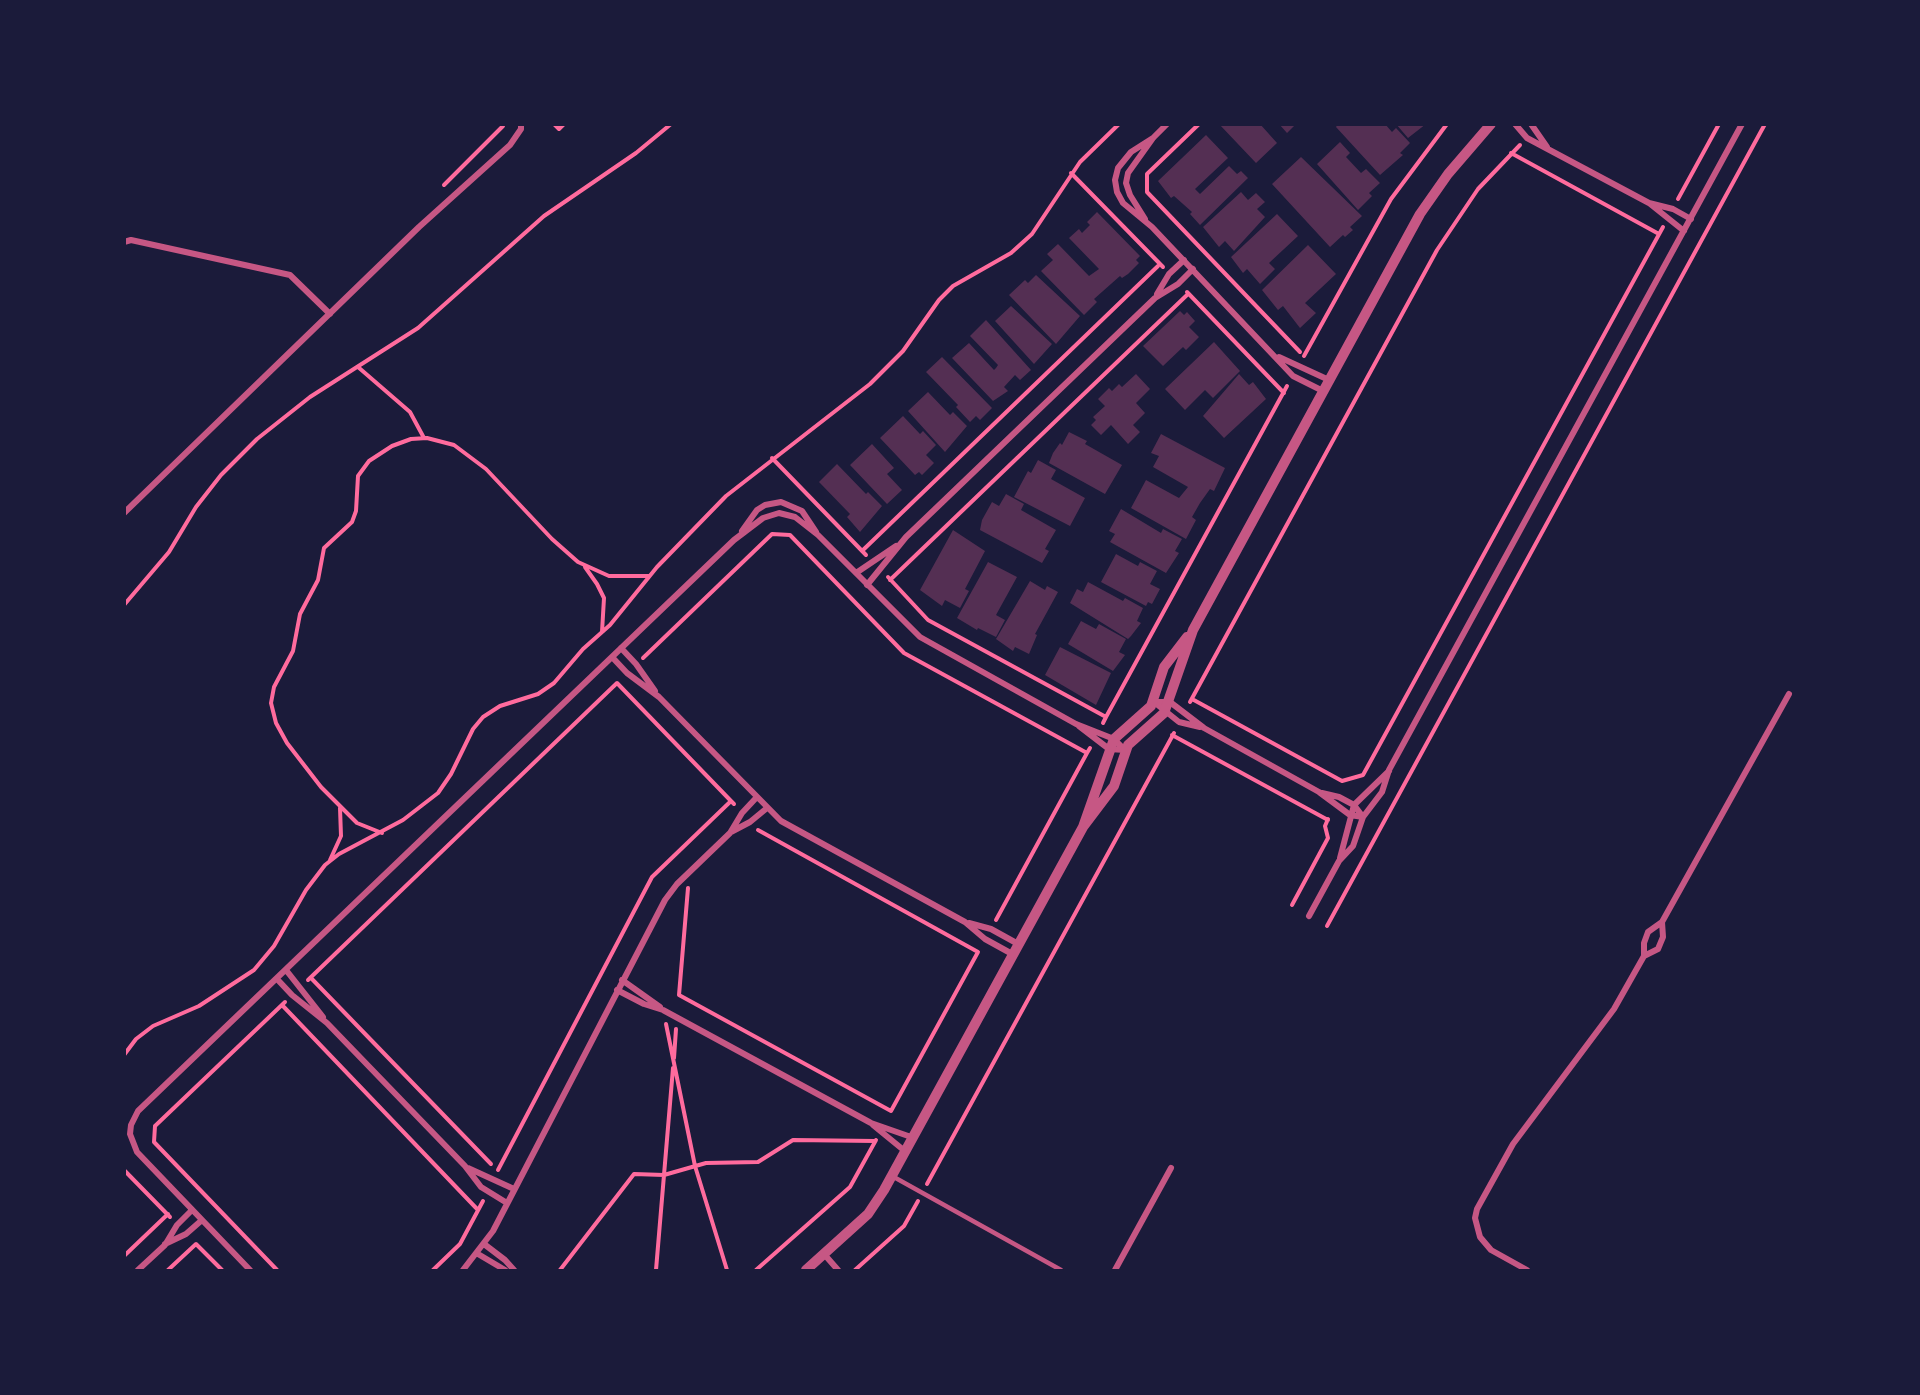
<!DOCTYPE html>
<style>
body{margin:0}
#map{position:relative;width:1920px;height:1395px;overflow:hidden;background:#1b1b3a;font-family:Manrope,sans-serif}
canvas{display:block}
.frame{position:absolute;inset:0;border:126px solid #1b1b3a;pointer-events:none}
</style>
<div id="map">
<canvas width="1920" height="1395"></canvas>
<div class="frame"></div>
</div>
<script>
const c = document.querySelector('canvas').getContext('2d');
c.lineJoin = 'round';
function paint(path, color) {
  c.fillStyle = color;
  c.fill(path, 'evenodd');
}
function shape(rows) {
  const path = new Path2D();
  for (const r of rows) {
    path.moveTo(r[0], r[1]);
    for (let i = 2; i < r.length; i += 2) path.lineTo(r[i], r[i + 1]);
  }
  return path;
}
function strokePath(path, color, width, dash) {
  c.strokeStyle = color;
  c.lineWidth = width;
  c.lineCap = dash ? 'butt' : 'round';
  c.setLineDash(dash || []);
  c.stroke(path);
}
paint(shape([
 [1219,124,1260,124,1277,143,1256,163],
 [1279,124,1296,124,1287,133],
 [1338,124,1385,124,1392,132,1396,128,1410,143,1400,153,1403,155,1380,175,1336,127],
 [1396,124,1426,124,1408,138],
 [1206,135,1228,158,1195,189,1200,194,1229,166,1237,174,1241,171,1248,178,1200,225,1190,214,1192,212,1174,196,1171,198,1158,181],
 [1340,142,1350,153,1346,157,1361,173,1366,169,1380,183,1369,193,1372,196,1358,210,1317,164],
 [1301,157,1362,216,1350,227,1353,230,1345,237,1343,235,1330,247,1272,184],
 [1241,192,1248,200,1256,193,1265,202,1257,209,1265,217,1234,251,1225,241,1219,247,1203,227],
 [1097,212,1140,256,1136,260,1139,263,1128,274,1122,278,1120,276,1094,299,1097,302,1084,315,1041,271,1053,260,1047,254,1058,244,1089,276,1099,269,1069,238,1079,229,1082,233,1090,225,1087,222],
 [1277,214,1298,236,1269,263,1275,269,1260,284,1247,269,1243,273,1231,257],
 [1308,245,1336,274,1305,303,1316,313,1300,328,1283,306,1278,310,1262,290],
 [1036,275,1080,316,1056,344,1009,295,1025,280,1028,283],
 [1011,306,1052,344,1034,364,995,321],
 [1180,311,1184,315,1187,312,1195,321,1189,327,1199,337,1186,350,1183,347,1163,366,1143,346],
 [986,320,1031,370,1020,380,1015,375,1004,387,1008,391,993,401,952,358,969,343,994,370,996,368,998,365,970,336],
 [1214,342,1240,371,1213,398,1205,390,1185,410,1165,389],
 [942,357,992,408,980,420,976,416,970,422,956,407,958,405,926,372],
 [1136,374,1150,389,1136,403,1145,413,1133,425,1140,432,1128,444,1111,425,1101,435,1091,425,1096,420,1093,417,1105,406,1098,399,1109,388,1112,391,1119,384,1122,387],
 [1239,374,1249,385,1253,382,1266,399,1224,438,1203,416],
 [928,392,950,415,953,412,967,426,945,452,908,411],
 [903,416,920,434,923,431,936,445,926,455,934,463,922,475,919,472,915,475,880,438],
 [1069,432,1087,441,1085,444,1122,465,1105,494,1049,463,1053,453,1060,443,1062,445],
 [1161,434,1225,468,1214,491,1210,489,1200,503,1192,517,1196,520,1186,539,1131,508,1146,480,1179,498,1188,487,1153,467,1159,456,1151,453],
 [872,444,894,468,887,474,902,490,887,504,850,465],
 [1038,460,1056,470,1051,479,1085,498,1070,526,1014,497,1028,471,1031,473],
 [837,464,866,494,868,492,882,506,860,532,847,517,850,514,819,482],
 [1006,494,1024,504,1021,510,1056,530,1045,549,1049,551,1042,563,980,530,982,520,992,502,999,506],
 [1121,509,1161,533,1163,529,1182,539,1175,551,1179,553,1166,573,1110,542,1115,534,1109,531],
 [953,530,985,551,965,589,969,591,960,608,945,600,942,606,920,590],
 [1116,554,1138,566,1140,562,1157,571,1150,584,1160,589,1152,604,1148,602,1146,606,1101,582],
 [988,562,1017,577,996,615,1005,620,996,637,978,628,977,630,957,618],
 [1030,581,1045,590,1047,586,1058,592,1035,634,1037,635,1029,654,1015,647,1013,651,996,639],
 [1088,582,1123,601,1125,598,1143,608,1137,621,1141,623,1131,636,1128,639,1070,603,1077,589,1083,592],
 [1081,621,1096,629,1099,624,1126,639,1119,652,1125,655,1113,671,1068,644],
 [1060,647,1111,673,1096,705,1045,675]
]), '#542f53');
strokePath(shape([
 [554,124,559,129,564,124],
 [1199,124,1147,174,1147,192,1300,352],
 [1511,153,1659,234],
 [1071,173,1163,267],
 [444,185,503,126],
 [1678,199,1719,124],
 [1187,292,1284,393],
 [1304,356,1391,199,1447,124],
 [358,367,410,412,424,438],
 [772,458,866,555],
 [862,551,1158,266],
 [585,567,597,584,604,598,602,632],
 [888,577,928,620,1106,717,1103,723],
 [890,580,1188,294],
 [124,605,169,552,196,507,221,475,257,439,310,397,418,328,544,216,636,153,671,124],
 [643,658,772,534,790,535,904,653,1087,753,1090,748],
 [1192,699,1342,781,1363,775,1663,227],
 [1190,702,1437,250,1478,189,1520,145],
 [1106,717,1287,386],
 [1172,735,1328,820],
 [382,833,357,823,321,787,287,743,276,723,271,703,274,687,293,651,300,614,318,580,324,548,352,522,356,511,358,476,369,461,392,446,411,439,427,438,454,445,486,469,552,539,578,562,609,576,649,576],
 [330,860,341,836,340,808],
 [688,888,679,995,891,1111,978,952,758,830],
 [1292,905,1328,838,1325,826,1328,819],
 [996,920,1087,753],
 [1327,926,1765,124],
 [311,978,491,1164],
 [308,980,617,683,731,801],
 [282,1005,478,1210],
 [666,1024,695,1166,727,1270],
 [124,1055,136,1039,153,1026,199,1006,254,970,274,946,306,890,325,865,339,854,403,820,438,793,451,774,473,729,483,717,500,706,538,694,554,683,583,649,610,625,657,567,726,496,870,384,903,351,939,300,953,286,1011,253,1032,234,1080,162,1119,124],
 [674,1058,676,1029],
 [124,1170,170,1217],
 [498,1170,652,877,731,801,734,804],
 [927,1184,1174,733],
 [124,1256,168,1214],
 [168,1270,196,1244,222,1270],
 [277,1270,154,1142,155,1126,285,1002],
 [433,1270,460,1244,483,1201],
 [560,1270,634,1174,664,1175,706,1163,758,1162,793,1140,875,1141],
 [656,1270,673,1068],
 [756,1270,850,1187,876,1140],
 [855,1270,904,1226,918,1201]
]), '#ff6b9d', 4);
strokePath(shape([
 [892,1176,1061,1270]
]), '#c65784', 4.5);
strokePath(shape([
 [1515,124,1527,138,1649,203,1684,231],
 [1531,124,1547,147],
 [1153,138,1131,152,1118,168,1115,180,1117,192,1123,203,1152,227,1293,376,1323,391],
 [1649,203,1673,209,1691,219],
 [1145,219,1130,195,1126,183,1128,173,1153,138,1167,124],
 [124,242,131,240,290,275,330,314],
 [1157,294,1169,274,1184,260],
 [1279,357,1329,380],
 [124,513,419,227,510,145,521,129,521,124],
 [742,531,757,510,765,505,781,502,802,511,816,532],
 [856,573,896,546],
 [867,585,906,537,1155,298,1178,284,1193,269],
 [621,648,636,664,655,691],
 [612,657,627,673,659,697,781,821,965,922,985,939,1014,955],
 [1154,702,1170,702,1204,728,1319,792,1350,815,1363,817],
 [1154,702,1179,722,1200,727],
 [1079,726,1109,749,1125,750],
 [1322,793,1339,797,1354,805,1363,817],
 [731,832,750,822,767,808],
 [1340,858,1354,805,1389,771],
 [1309,916,1339,861,1353,846,1363,817,1382,792,1389,770,1742,124],
 [969,923,991,929,1020,945],
 [1644,956,1658,949,1663,937,1662,922],
 [286,970,323,1017],
 [277,979,292,995,327,1023,465,1166,481,1187,507,1203],
 [622,980,660,1007],
 [617,990,644,1004,663,1010,871,1123,914,1138],
 [873,1125,906,1152],
 [468,1168,514,1189],
 [165,1244,186,1234,202,1220],
 [484,1244,505,1260,514,1270],
 [478,1254,505,1270],
 [824,1254,838,1270],
 [138,1270,165,1245,177,1225,192,1210],
 [250,1270,137,1152,130,1134,131,1125,138,1111,734,540,763,518,779,513,795,517,818,535,920,637,1076,724,1114,739,1125,750],
 [463,1270,493,1231,665,900,677,884,730,833,742,813,756,798],
 [1115,1270,1171,1168],
 [1527,1270,1491,1250,1480,1237,1475,1218,1477,1209,1513,1144,1614,1009,1644,956,1644,943,1648,932,1662,922,1789,694]
]), '#c65784', 6);
strokePath(shape([
 [1083,827,1114,786,1128,745,1164,713,1193,630,1420,214,1448,174,1491,124],
 [806,1270,868,1214,884,1190,1083,827,1114,739,1151,706,1164,667,1187,637]
]), '#c65784', 10);
</script>
